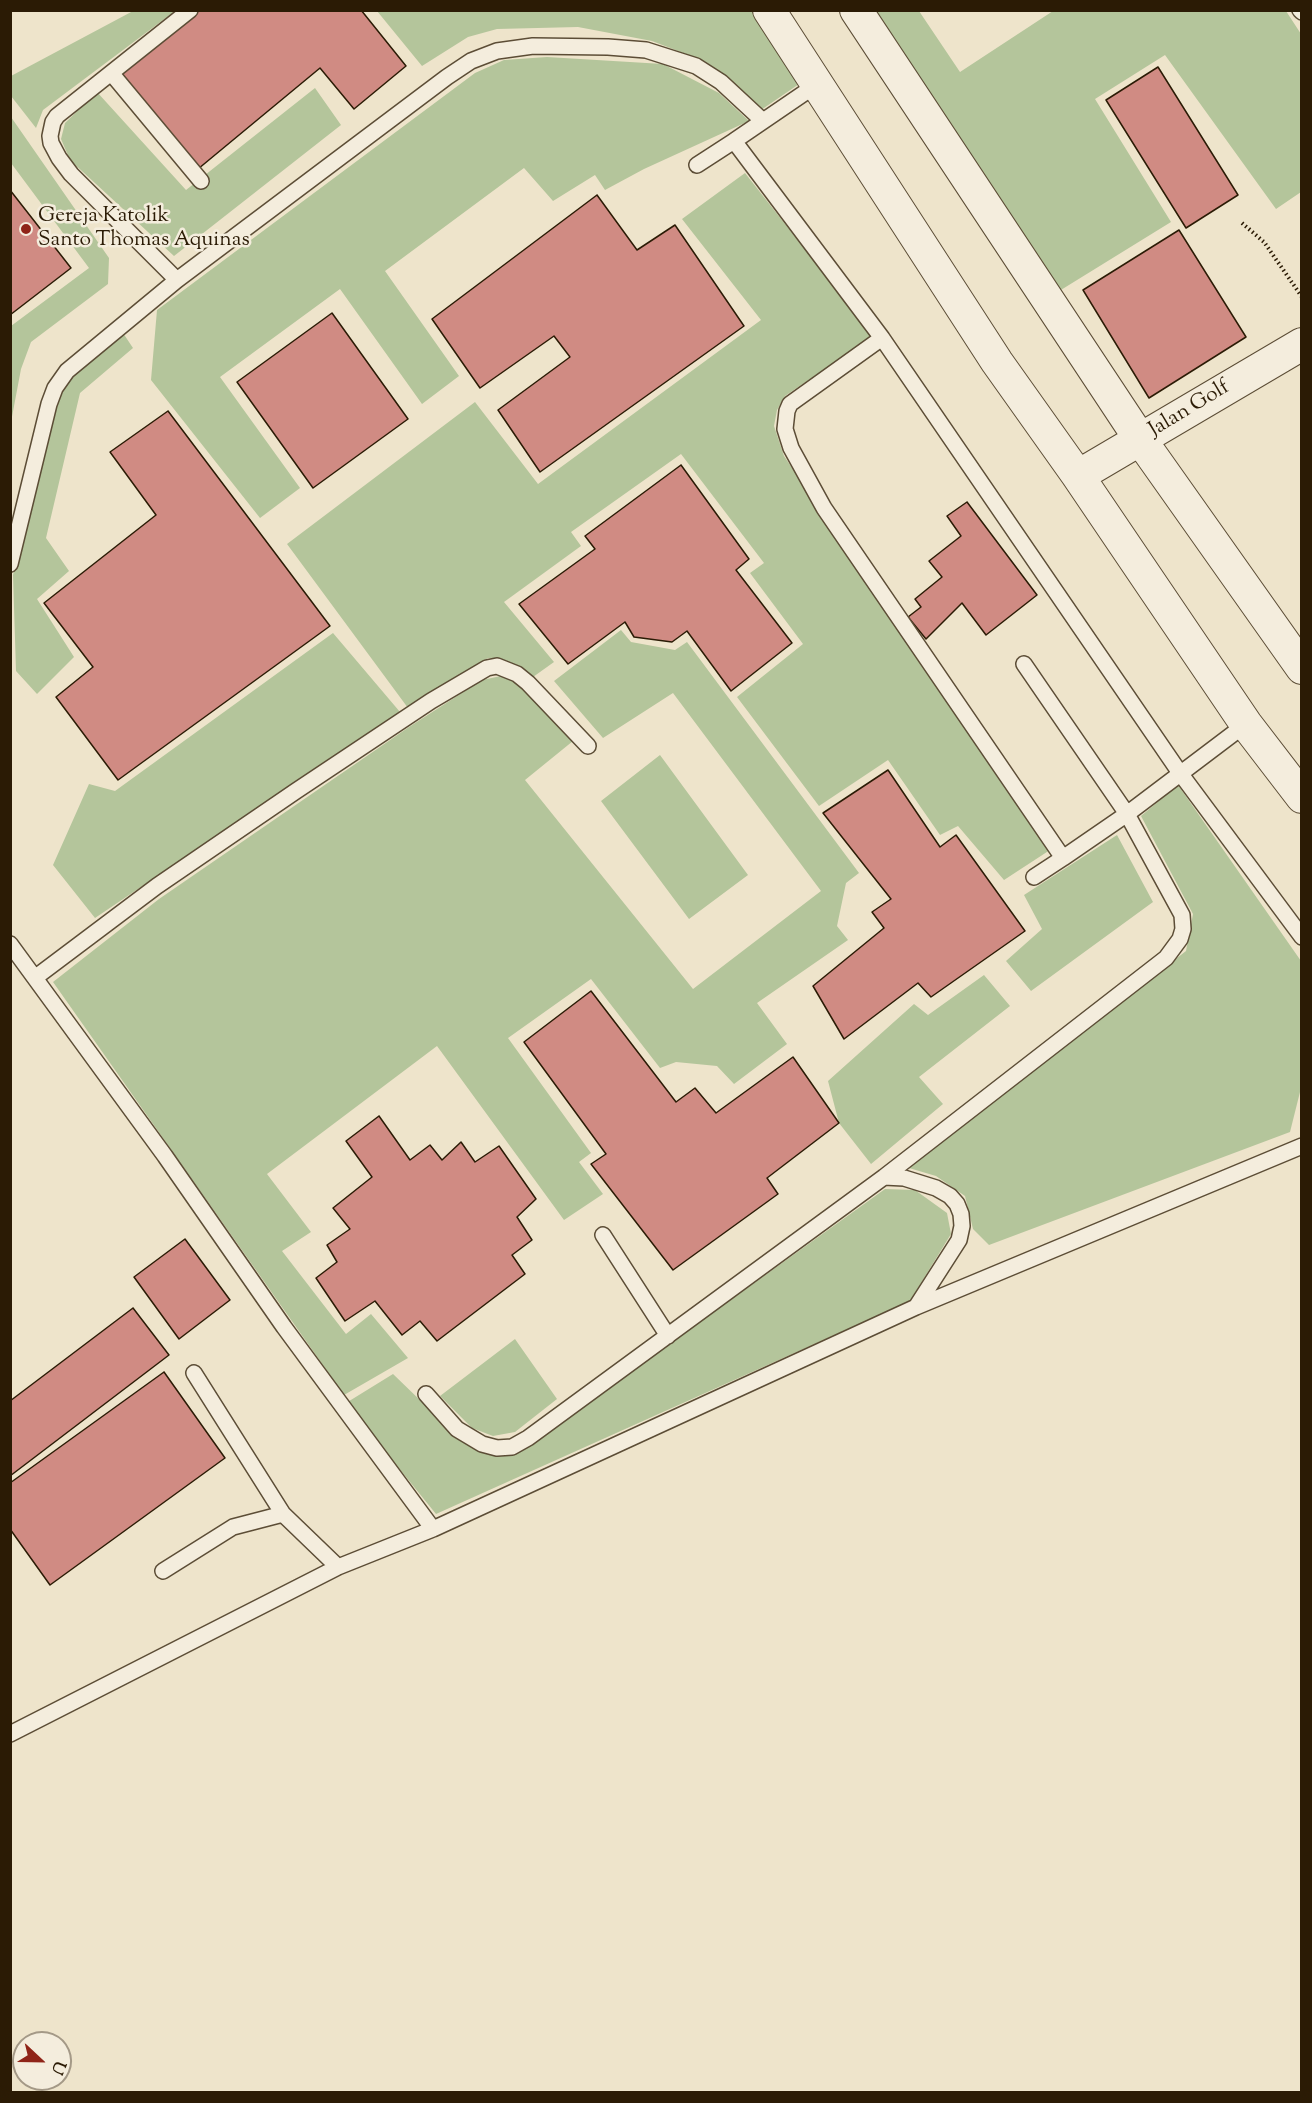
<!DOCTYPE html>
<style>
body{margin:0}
#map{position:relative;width:1312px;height:2103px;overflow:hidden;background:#eee4cb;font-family:"Sorts Mill Goudy",serif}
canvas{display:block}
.frame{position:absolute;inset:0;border:12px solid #2b1b05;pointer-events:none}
.north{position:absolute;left:12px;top:2031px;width:60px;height:60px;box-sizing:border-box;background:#f4eddd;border:2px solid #a49987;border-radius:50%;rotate:112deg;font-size:16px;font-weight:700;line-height:24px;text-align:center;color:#2b1b05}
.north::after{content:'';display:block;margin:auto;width:21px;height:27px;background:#8f2418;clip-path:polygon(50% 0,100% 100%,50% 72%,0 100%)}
</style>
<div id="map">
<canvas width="1312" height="2103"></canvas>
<div class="frame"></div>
<div class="north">U</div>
</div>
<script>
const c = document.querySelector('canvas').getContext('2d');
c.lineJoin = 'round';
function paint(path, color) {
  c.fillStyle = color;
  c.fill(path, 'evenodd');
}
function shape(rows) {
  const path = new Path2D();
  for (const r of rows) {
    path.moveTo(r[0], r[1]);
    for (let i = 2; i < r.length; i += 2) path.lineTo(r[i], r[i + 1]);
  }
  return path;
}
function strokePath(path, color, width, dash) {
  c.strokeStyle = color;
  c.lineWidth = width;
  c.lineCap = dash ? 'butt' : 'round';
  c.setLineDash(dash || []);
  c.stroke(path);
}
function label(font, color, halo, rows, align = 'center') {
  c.font = font + ' "Sorts Mill Goudy",serif';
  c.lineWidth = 5;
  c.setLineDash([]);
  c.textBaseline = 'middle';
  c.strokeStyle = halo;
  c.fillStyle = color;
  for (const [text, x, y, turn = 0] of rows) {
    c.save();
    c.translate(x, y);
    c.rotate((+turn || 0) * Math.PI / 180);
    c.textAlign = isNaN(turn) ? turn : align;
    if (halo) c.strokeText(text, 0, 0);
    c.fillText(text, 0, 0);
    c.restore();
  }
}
paint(shape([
 [133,11,175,11,43,110,36,128,11,96,11,76],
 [377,11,753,11,802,82,761,110,727,77,704,61,652,41,578,27,497,29,468,37,422,66],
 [867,11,919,11,960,72,1053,11,1286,11,1301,34,1301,192,1276,209,1165,55,1095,99,1171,222,1056,293],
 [547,57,663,64,719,93,749,121,644,169,605,190,595,175,553,201,524,168,385,271,459,376,422,404,340,289,220,377,300,488,260,518,151,380,157,310,475,73,504,60],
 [315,88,341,125,174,256,70,160,61,139,65,123,97,92,186,190],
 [11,117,109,258,108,284,31,342,21,369,11,422,11,326,89,268,11,163],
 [745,173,873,336,785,396,777,410,774,426,784,456,1050,850,1004,880,958,826,940,835,888,760,819,806,737,697,803,644,750,573,764,563,681,454,571,532,581,546,504,602,554,662,533,677,522,668,505,660,488,658,408,708,287,544,475,402,538,484,761,320,682,219],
 [121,330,133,348,80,393,46,538,69,571,37,599,74,657,37,694,16,671,13,575,60,389,72,373],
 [621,630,631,642,675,650,687,642,859,873,846,883,837,926,848,940,757,1003,787,1044,734,1084,717,1066,676,1062,660,1068,591,979,508,1038,591,1153,579,1162,603,1194,564,1220,437,1046,267,1174,311,1232,282,1251,346,1334,371,1314,408,1358,344,1395,53,982,159,899,409,727,482,680,501,676,518,681,573,741,525,780,693,989,821,891,673,693,603,738,554,681],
 [333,633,400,712,95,918,53,865,89,784,115,791],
 [660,755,748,875,689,919,601,801],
 [1178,785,1301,961,1301,1088,1290,1132,989,1245,973,1229,965,1196,936,1176,909,1168,1186,951,1193,914,1141,816],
 [1117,835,1153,902,1031,991,1006,961,1042,929,1024,895],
 [984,975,1010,1006,919,1077,943,1104,871,1164,839,1123,828,1081,914,1004,928,1015],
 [885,1189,915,1190,947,1213,951,1234,910,1301,436,1514,346,1403,393,1374,454,1433,526,1447],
 [515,1339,557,1399,515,1432,493,1436,472,1428,440,1396]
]), '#b4c59b');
const building = shape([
 [198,10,361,10,406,66,354,109,320,68,198,169,121,74,198,10],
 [1158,67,1238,195,1186,228,1106,100,1158,67],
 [10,190,71,268,10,315,10,190],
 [597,195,637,250,675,225,744,326,540,472,498,410,570,357,554,336,480,388,432,319,597,195],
 [1179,230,1246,337,1149,398,1083,290,1179,230],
 [332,313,408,419,313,488,237,382,332,313],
 [168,411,330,626,118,780,56,697,93,667,44,603,156,515,110,452,168,411],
 [681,465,749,559,736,570,792,643,731,691,687,631,672,642,634,637,625,622,568,664,519,604,595,549,585,536,681,465],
 [967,502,1037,595,986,635,962,603,926,639,908,617,921,607,915,599,942,577,929,561,961,536,947,516,967,502],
 [888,770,940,847,956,835,1025,931,931,997,918,983,844,1039,813,986,884,928,872,912,891,899,823,813,888,770],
 [591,991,676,1102,695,1088,716,1113,793,1057,839,1123,767,1178,778,1194,673,1270,591,1164,606,1154,524,1042,591,991],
 [379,1116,410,1160,430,1145,442,1160,461,1142,475,1162,499,1146,536,1199,517,1217,532,1240,512,1255,525,1274,437,1341,420,1321,402,1335,375,1301,345,1321,316,1278,337,1262,327,1245,350,1229,333,1208,372,1177,346,1141,379,1116],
 [185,1239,230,1300,179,1339,134,1277,185,1239],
 [133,1308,169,1355,10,1476,10,1401,133,1308],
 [164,1372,225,1458,50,1585,10,1529,10,1483,164,1372]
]);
paint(building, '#d08b83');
strokePath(building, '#2b1b05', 1.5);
const service = shape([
 [1300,10,1302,12],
 [112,74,201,181],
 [816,85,734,141,882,338,1180,773,1302,937],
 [697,165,734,141],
 [177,280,71,174,59,158,51,143,50,136,53,122,57,116,190,10],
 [882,338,790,404,787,411,785,429,791,448,824,508,1063,858,1127,814,1024,664],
 [10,564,49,404,55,388,67,371,177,280,447,77,471,61,497,51,533,46,608,47,646,50,696,66,721,82,763,121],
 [1034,877,1063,858],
 [10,944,165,1156,284,1327,433,1529],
 [36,977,157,886,296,791,431,701,487,668,497,666,517,674,528,683,588,746],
 [884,1177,904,1178,936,1188,950,1196,957,1204,961,1214,962,1226,959,1240,916,1307],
 [603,1235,668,1336],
 [194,1373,283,1514],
 [426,1394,457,1429,482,1444,497,1448,512,1447,528,1438,884,1177,1166,958,1180,939,1183,929,1182,915,1127,814,1246,724],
 [163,1571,233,1527,283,1514,338,1567],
 [10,1734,338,1567,433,1529,916,1307,1302,1146]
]);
const minor = shape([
 [769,10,997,362,1078,476,1246,724,1302,797],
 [856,10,1140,439,1302,668],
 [1078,476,1302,344]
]);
strokePath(service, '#5c4d36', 18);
strokePath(minor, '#5c4d36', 34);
strokePath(shape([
 [1242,223,1264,242,1302,297]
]), '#2b1b05', 4, [1.5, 3]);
strokePath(service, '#f4eddd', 15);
strokePath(minor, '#f4eddd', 32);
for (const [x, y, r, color] of [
 [26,229,6,"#8f2418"]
]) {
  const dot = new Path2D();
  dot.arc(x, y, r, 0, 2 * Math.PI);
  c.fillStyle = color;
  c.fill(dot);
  strokePath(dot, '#f4eddd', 2);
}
label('21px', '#2b1b05', '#f4eddd', [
 ["Gereja Katolik",38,217],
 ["Santo Thomas Aquinas",38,241]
], 'left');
label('21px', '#2b1b05', '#f4eddd', [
 ["Jalan Golf",1190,410,-31]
]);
</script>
